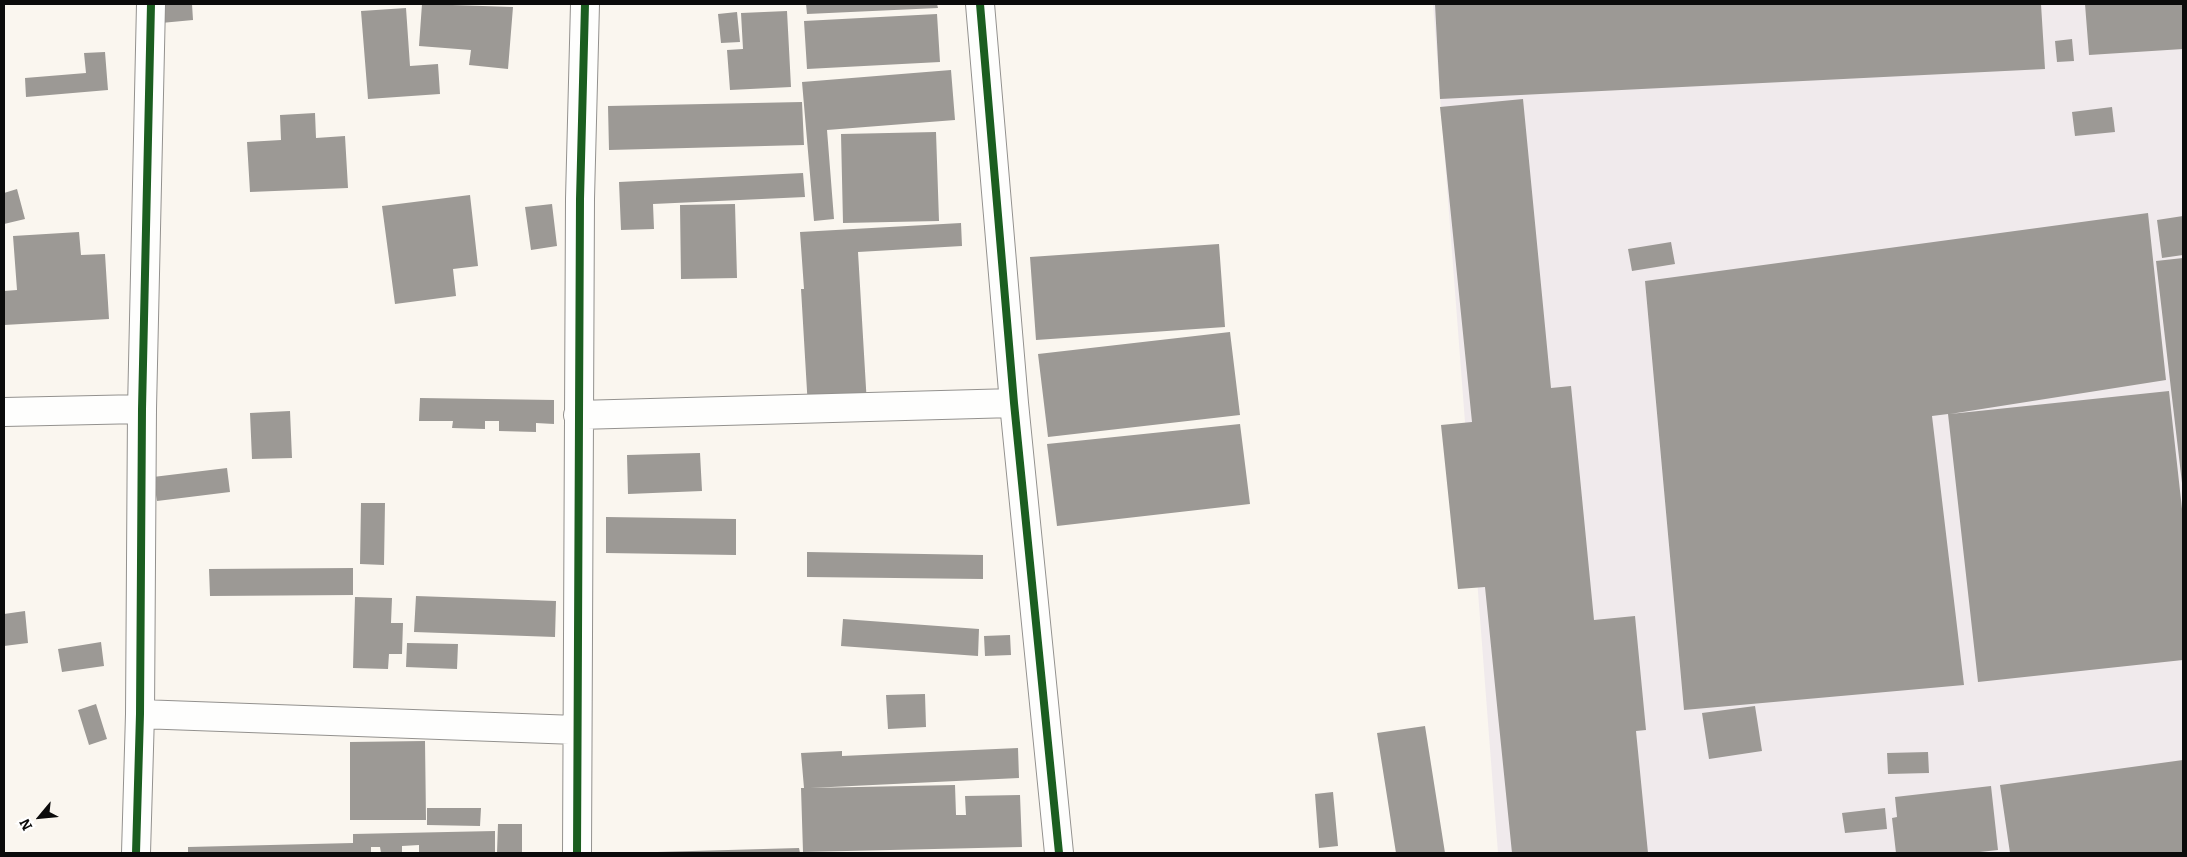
<!DOCTYPE html>
<style>
body{margin:0}
#map{position:relative;width:2187px;height:857px;overflow:hidden;background:#faf6ef;font-family:Bitter,serif}
canvas{display:block}
.frame{position:absolute;inset:0;border:5px solid #0b0b0b;pointer-events:none}
.north{position:absolute;left:15px;top:792px;width:50px;height:50px;-webkit-text-stroke:4px #fff;paint-order:stroke;rotate:242deg;font-size:14px;font-weight:700;line-height:20px;text-align:center;color:#0b0b0b}
.north::after{content:'';display:block;margin:auto;width:18px;height:22px;background:#0b0b0b;clip-path:polygon(50% 0,100% 100%,50% 72%,0 100%)}
</style>
<div id="map">
<canvas width="2187" height="857"></canvas>
<div class="frame"></div>
<div class="north">N</div>
</div>
<script>
const c = document.querySelector('canvas').getContext('2d');
c.lineJoin = 'round';
function paint(path, color) {
  c.fillStyle = color;
  c.fill(path, 'evenodd');
}
function shape(rows) {
  const path = new Path2D();
  for (const r of rows) {
    path.moveTo(r[0], r[1]);
    for (let i = 2; i < r.length; i += 2) path.lineTo(r[i], r[i + 1]);
  }
  return path;
}
function strokePath(path, color, width, dash) {
  c.strokeStyle = color;
  c.lineWidth = width;
  c.lineCap = dash ? 'butt' : 'round';
  c.setLineDash(dash || []);
  c.stroke(path);
}
paint(shape([
 [1433,4,2183,4,2183,853,1498,853]
]), '#f0eaec');
paint(shape([
 [159,4,192,4,193,20,161,23],
 [422,4,513,7,508,69,469,65,471,50,419,46],
 [806,4,937,4,938,8,807,14],
 [1435,4,2041,4,2045,69,1440,99],
 [2085,4,2183,4,2183,49,2089,55],
 [406,8,410,66,438,64,440,94,368,99,361,11],
 [787,11,791,87,730,90,727,50,743,49,741,13],
 [737,12,740,42,721,43,718,14],
 [937,14,940,62,807,69,804,21],
 [2072,39,2074,61,2057,62,2055,41],
 [105,52,108,90,26,97,25,78,86,73,84,53],
 [951,70,955,120,827,130,834,219,814,221,802,82],
 [1523,99,1551,388,1571,386,1594,620,1635,616,1646,730,1636,731,1648,853,1512,853,1485,587,1458,589,1441,425,1472,422,1440,107],
 [802,102,804,145,609,150,608,106],
 [2112,107,2115,132,2075,136,2072,112],
 [315,113,316,138,345,136,348,188,250,192,247,142,281,140,280,115],
 [936,132,939,221,843,223,841,134],
 [803,173,805,197,653,204,654,229,621,230,619,182],
 [17,189,25,219,4,224,4,193],
 [470,195,478,266,453,269,456,296,395,304,382,206],
 [552,204,557,246,531,250,525,207],
 [735,204,737,278,681,279,680,205],
 [2148,213,2166,380,1950,414,2169,391,2183,518,2183,660,1978,682,1948,414,1932,416,1964,685,1684,710,1645,281],
 [2183,216,2183,255,2162,258,2157,220],
 [961,223,962,246,858,252,867,405,808,408,801,289,804,289,800,232],
 [79,232,81,255,105,254,109,319,4,325,4,291,17,290,13,236],
 [1671,242,1675,264,1632,271,1628,249],
 [1219,244,1225,327,1036,340,1030,257],
 [2183,258,2183,483,2182,483,2156,261],
 [1230,332,1240,415,1048,437,1038,354],
 [420,398,554,400,554,424,536,423,536,432,499,431,499,421,485,421,485,429,452,428,453,421,419,421],
 [290,411,292,458,252,459,250,413],
 [1240,424,1250,504,1057,526,1047,444],
 [700,453,702,491,628,494,627,455],
 [227,468,230,492,157,501,153,477],
 [361,503,385,503,384,565,360,564],
 [606,517,736,519,736,555,606,553],
 [807,552,983,555,983,579,807,577],
 [353,568,353,595,210,596,209,569],
 [416,596,556,601,555,637,414,632],
 [355,597,392,598,391,623,403,623,402,654,389,654,388,669,353,668],
 [25,611,28,643,4,646,4,614],
 [843,619,979,629,978,656,841,646],
 [1010,635,1011,655,985,656,984,636],
 [101,642,104,666,62,672,58,649],
 [407,643,458,644,457,669,406,667],
 [925,694,926,727,888,729,886,695],
 [96,704,107,739,89,745,78,710],
 [1755,706,1762,751,1709,759,1702,713],
 [1425,726,1445,853,1396,853,1377,733],
 [425,741,426,820,350,820,350,742],
 [1018,748,1019,778,810,788,955,785,956,815,966,815,965,796,1020,795,1022,847,803,852,801,788,804,788,801,753,842,751,842,756],
 [1928,752,1929,773,1888,774,1887,753],
 [2183,760,2183,853,2010,853,2000,785],
 [1991,786,1998,850,1971,853,1896,853,1892,818,1897,817,1895,797],
 [1333,792,1338,846,1319,848,1315,794],
 [427,808,481,808,480,826,427,825],
 [1885,808,1887,829,1845,833,1842,813],
 [498,824,522,824,522,853,497,853],
 [495,831,495,853,419,853,419,845,402,846,402,853,381,853,380,847,371,847,371,853,188,853,188,847,353,843,353,834],
 [799,848,800,853,657,853,657,852]
]), '#9c9995');
const street = shape([
 [980,4,1014,403,1059,853],
 [4,412,142,409],
 [578,415,1014,403],
 [140,714,576,730],
 [136,853,140,714,142,409,151,4],
 [577,853,580,199,585,4]
]);
strokePath(street, '#93918e', 30);
strokePath(street, '#fefefd', 28);
strokePath(shape([
 [980,4,1014,403,1059,853],
 [136,853,140,714,142,409,151,4],
 [577,853,580,199,585,4]
]), '#1b5e20', 8);
</script>
